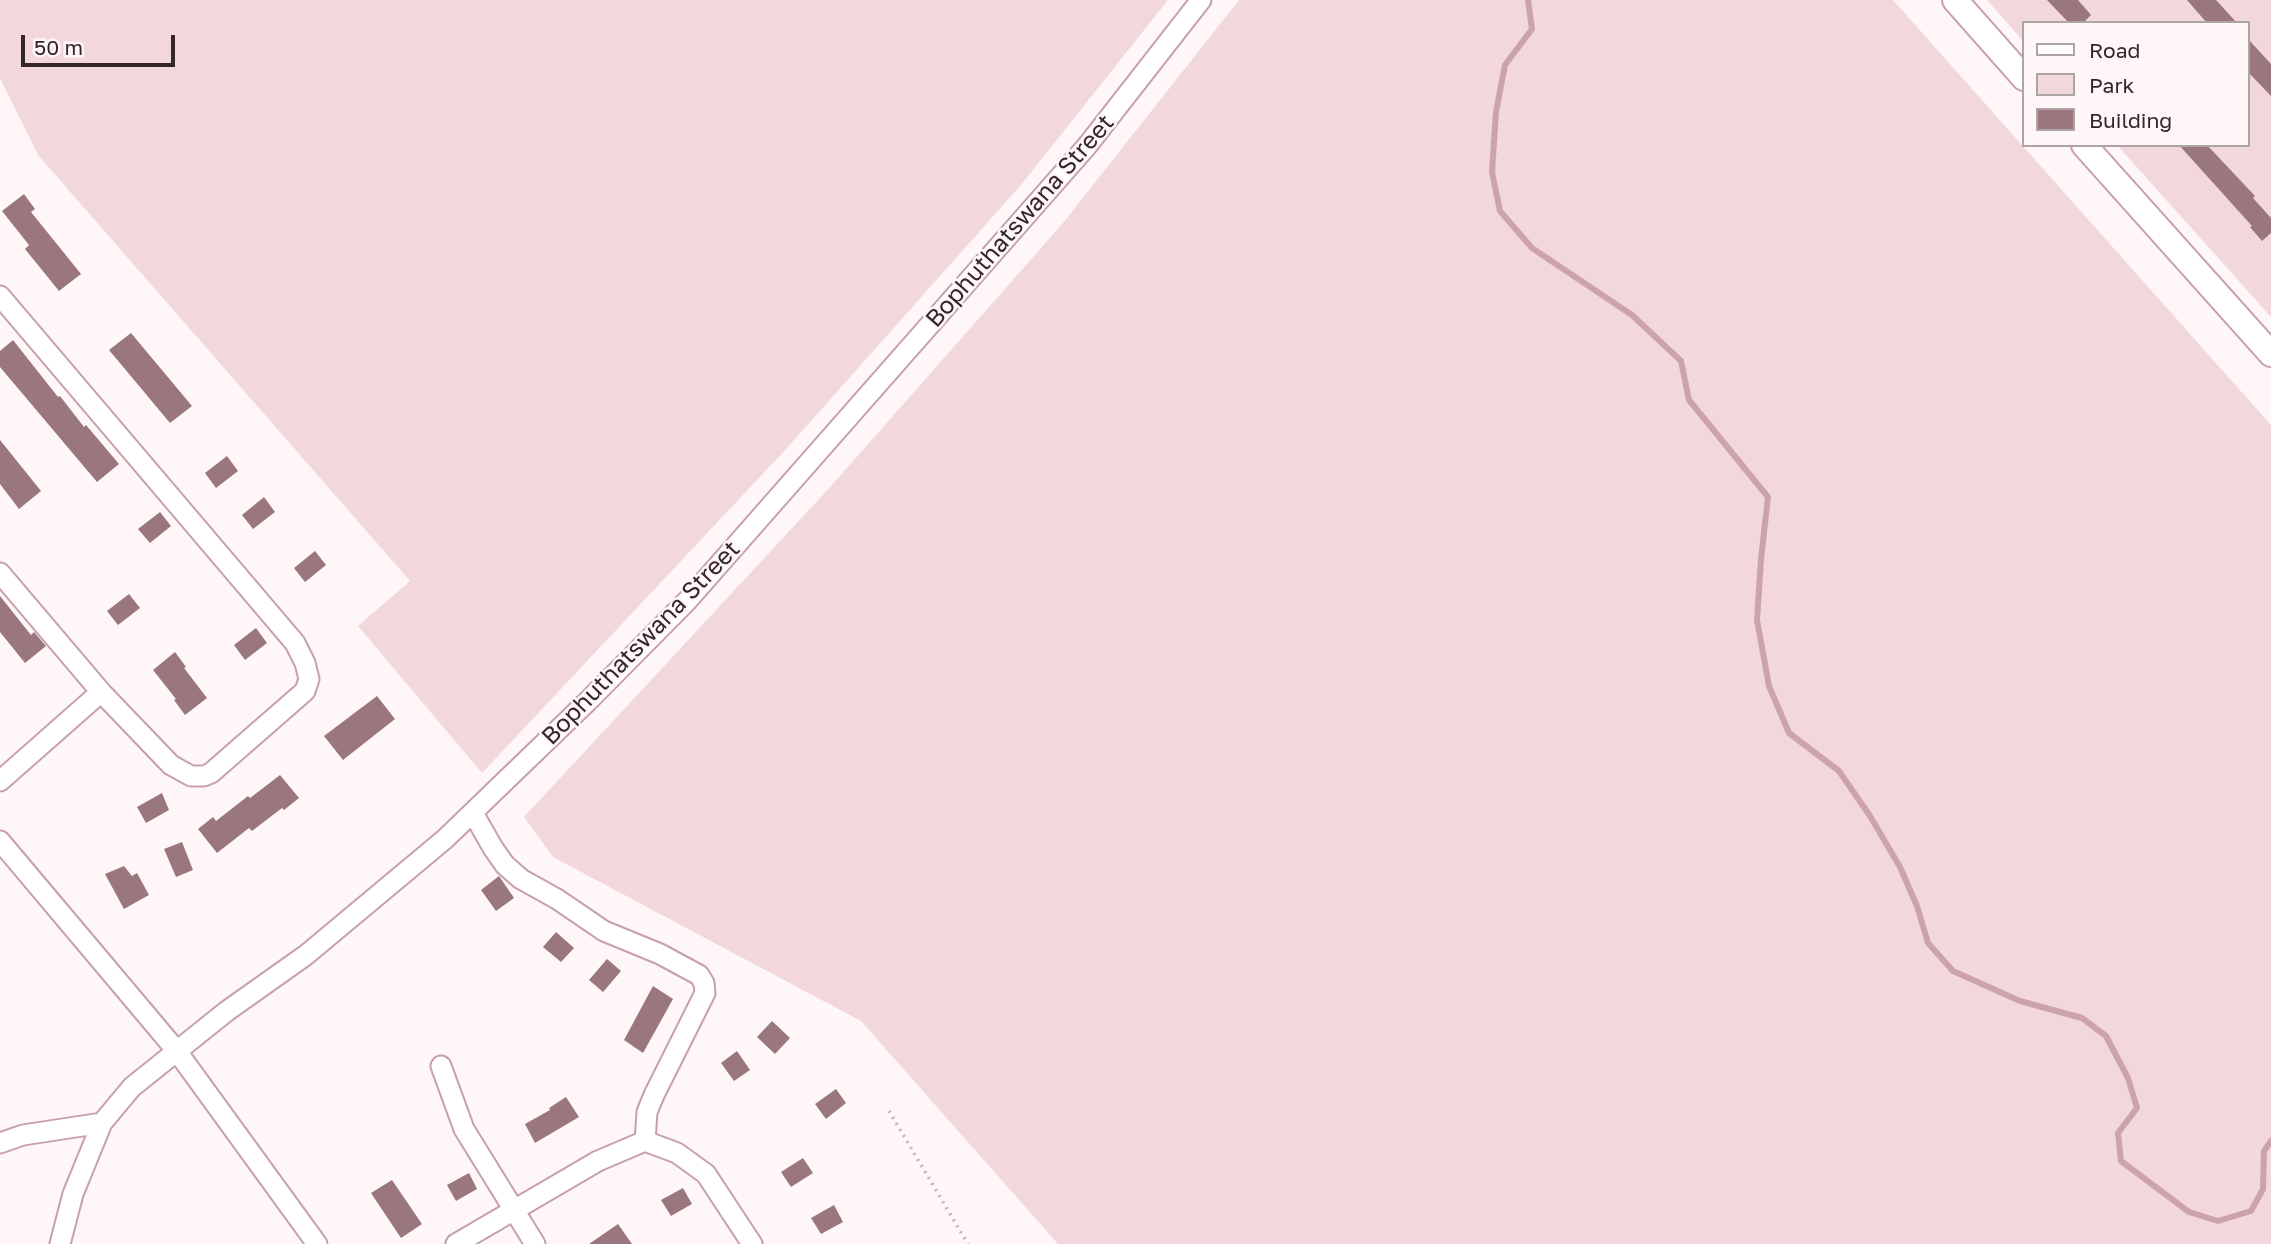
<!DOCTYPE html>
<style>
body{margin:0}
#map{position:relative;width:2271px;height:1244px;overflow:hidden;background:#fef6f7;font-family:"Golos Text",sans-serif}
canvas{display:block}
.legend{position:absolute;left:2022px;top:21px;width:228px;height:126px;box-sizing:border-box;background:#fef6f7;border:2px solid #aea3a5;margin:0;padding:9px 12px;list-style:none;font-size:21px;color:#35262a}
.legend li{display:flex;align-items:center;gap:14px;height:35px}
.legend b{width:35px;border:2px solid #aea3a5}
.scale{position:absolute;left:21px;top:35px;width:154px;height:32px;box-sizing:border-box;border:4px solid #35262a;border-top:0;padding-left:9px;font-size:21px;line-height:24px;white-space:nowrap;color:#35262a;-webkit-text-stroke:5px #fef6f7;paint-order:stroke}
</style>
<div id="map">
<canvas width="2271" height="1244"></canvas>
<ul class="legend">
<li><b style="height:9px;background:#fff"></b>Road</li>
<li><b style="height:19px;background:#f2d7dd"></b>Park</li>
<li><b style="height:19px;background:#9a767e"></b>Building</li>
</ul>
<div class="scale">50 m</div>
</div>
<script>
const c = document.querySelector('canvas').getContext('2d');
c.lineJoin = 'round';
function paint(path, color) {
  c.fillStyle = color;
  c.fill(path, 'evenodd');
}
function shape(rows) {
  const path = new Path2D();
  for (const r of rows) {
    path.moveTo(r[0], r[1]);
    for (let i = 2; i < r.length; i += 2) path.lineTo(r[i], r[i + 1]);
  }
  return path;
}
function strokePath(path, color, width, dash) {
  c.strokeStyle = color;
  c.lineWidth = width;
  c.lineCap = dash ? 'butt' : 'round';
  c.setLineDash(dash || []);
  c.stroke(path);
}
function label(font, color, halo, rows, align = 'center') {
  c.font = font + ' "Golos Text",sans-serif';
  c.lineWidth = 5;
  c.setLineDash([]);
  c.textBaseline = 'middle';
  c.strokeStyle = halo;
  c.fillStyle = color;
  for (const [text, x, y, turn = 0] of rows) {
    c.save();
    c.translate(x, y);
    c.rotate((+turn || 0) * Math.PI / 180);
    c.textAlign = isNaN(turn) ? turn : align;
    if (halo) c.strokeText(text, 0, 0);
    c.fillText(text, 0, 0);
    c.restore();
  }
}
paint(shape([
 [0,0,1168,0,1021,185,787,448,482,773,358,626,410,581,38,155,0,78],
 [1239,0,1893,0,2271,425,2271,1244,1058,1244,861,1021,553,857,524,817,832,485,1063,223],
 [1987,0,2271,0,2271,317,2117,145,2248,145,2248,23,2024,23,2024,42]
]), '#f2d7dd');
strokePath(shape([
 [1528,0,1532,29,1505,65,1496,112,1492,172,1500,211,1532,248,1632,315,1681,361,1689,400,1768,497,1761,559,1757,620,1769,686,1789,733,1839,771,1870,816,1900,867,1917,906,1928,943,1953,971,2020,1001,2082,1018,2106,1036,2128,1078,2137,1108,2118,1133,2121,1161,2189,1212,2218,1221,2251,1211,2263,1189,2264,1151,2271,1141]
]), '#cca3ad', 6);
paint(shape([
 [2047,0,2078,0,2091,15,2083,23,2069,23],
 [2187,0,2216,0,2237,23,2207,23],
 [2248,39,2271,64,2271,96,2248,72],
 [2179,145,2207,145,2255,196,2253,198,2271,218,2271,233,2262,241,2250,227,2252,226],
 [24,194,35,209,31,212,81,274,59,291,25,249,29,245,2,211],
 [131,333,192,406,170,423,109,350],
 [13,340,58,397,60,396,84,427,86,425,119,464,97,482,0,367,0,351],
 [0,440,41,491,19,509,0,484],
 [227,456,238,471,216,488,205,473],
 [264,497,275,512,253,529,242,515],
 [160,512,171,526,150,543,138,529],
 [315,551,326,565,305,582,294,568],
 [129,594,140,608,118,625,107,611],
 [0,596,31,635,34,632,46,646,25,663,0,632],
 [256,628,267,643,245,660,234,645],
 [175,652,186,667,184,668,207,698,185,715,174,700,176,699,153,670],
 [377,696,395,719,343,760,324,736],
 [280,775,299,798,284,810,282,808,252,831,249,828,217,853,198,829,213,817,216,821,248,796,250,798],
 [162,793,169,810,146,823,137,807],
 [182,842,193,870,176,877,164,849],
 [124,866,132,876,137,873,149,895,124,909,105,874],
 [499,876,514,898,496,911,481,890],
 [556,932,574,948,561,962,543,947],
 [607,959,621,971,603,992,589,980],
 [653,986,673,999,643,1053,624,1040],
 [772,1021,790,1038,775,1054,757,1037],
 [737,1051,750,1070,734,1081,721,1063],
 [836,1089,846,1103,826,1119,815,1104],
 [566,1097,579,1117,535,1143,525,1124,550,1110,549,1108],
 [803,1158,813,1173,791,1187,781,1172],
 [469,1173,477,1189,456,1201,447,1185],
 [392,1180,422,1224,401,1238,371,1193],
 [683,1188,692,1204,671,1216,661,1200],
 [834,1205,843,1222,821,1234,811,1218],
 [618,1224,632,1244,589,1244]
]), '#9a767e');
const minor = shape([
 [0,296,295,643,305,663,309,679,305,691,211,773,204,776,191,776,171,765,101,692,0,573],
 [0,781,101,692],
 [473,813,493,848,505,865,521,879,557,899,604,931,660,954,699,975,704,983,705,993,654,1095,647,1112,645,1141],
 [0,841,176,1050,317,1244],
 [441,1066,464,1129,535,1244],
 [0,1143,23,1135,102,1123],
 [60,1244,73,1194,102,1123,132,1087,227,1011,306,955,445,839,587,702,687,601,1087,146,1201,0],
 [456,1244,598,1161,645,1141,677,1153,706,1174,752,1244]
]);
const tertiary = shape([
 [1955,0,2024,78],
 [2084,145,2271,354]
]);
strokePath(minor, '#c7a0aa', 23);
strokePath(tertiary, '#c7a0aa', 28);
strokePath(shape([
 [889,1111,968,1244]
]), '#c2b7b9', 3.5, [2, 5]);
strokePath(minor, '#fff', 19);
strokePath(tertiary, '#fff', 24);
label('24px', '#35262a', '#fef6f7', [
 ["Bophuthatswana Street",1020,221,-49],
 ["Bophuthatswana Street",641,643,-46]
]);
</script>
